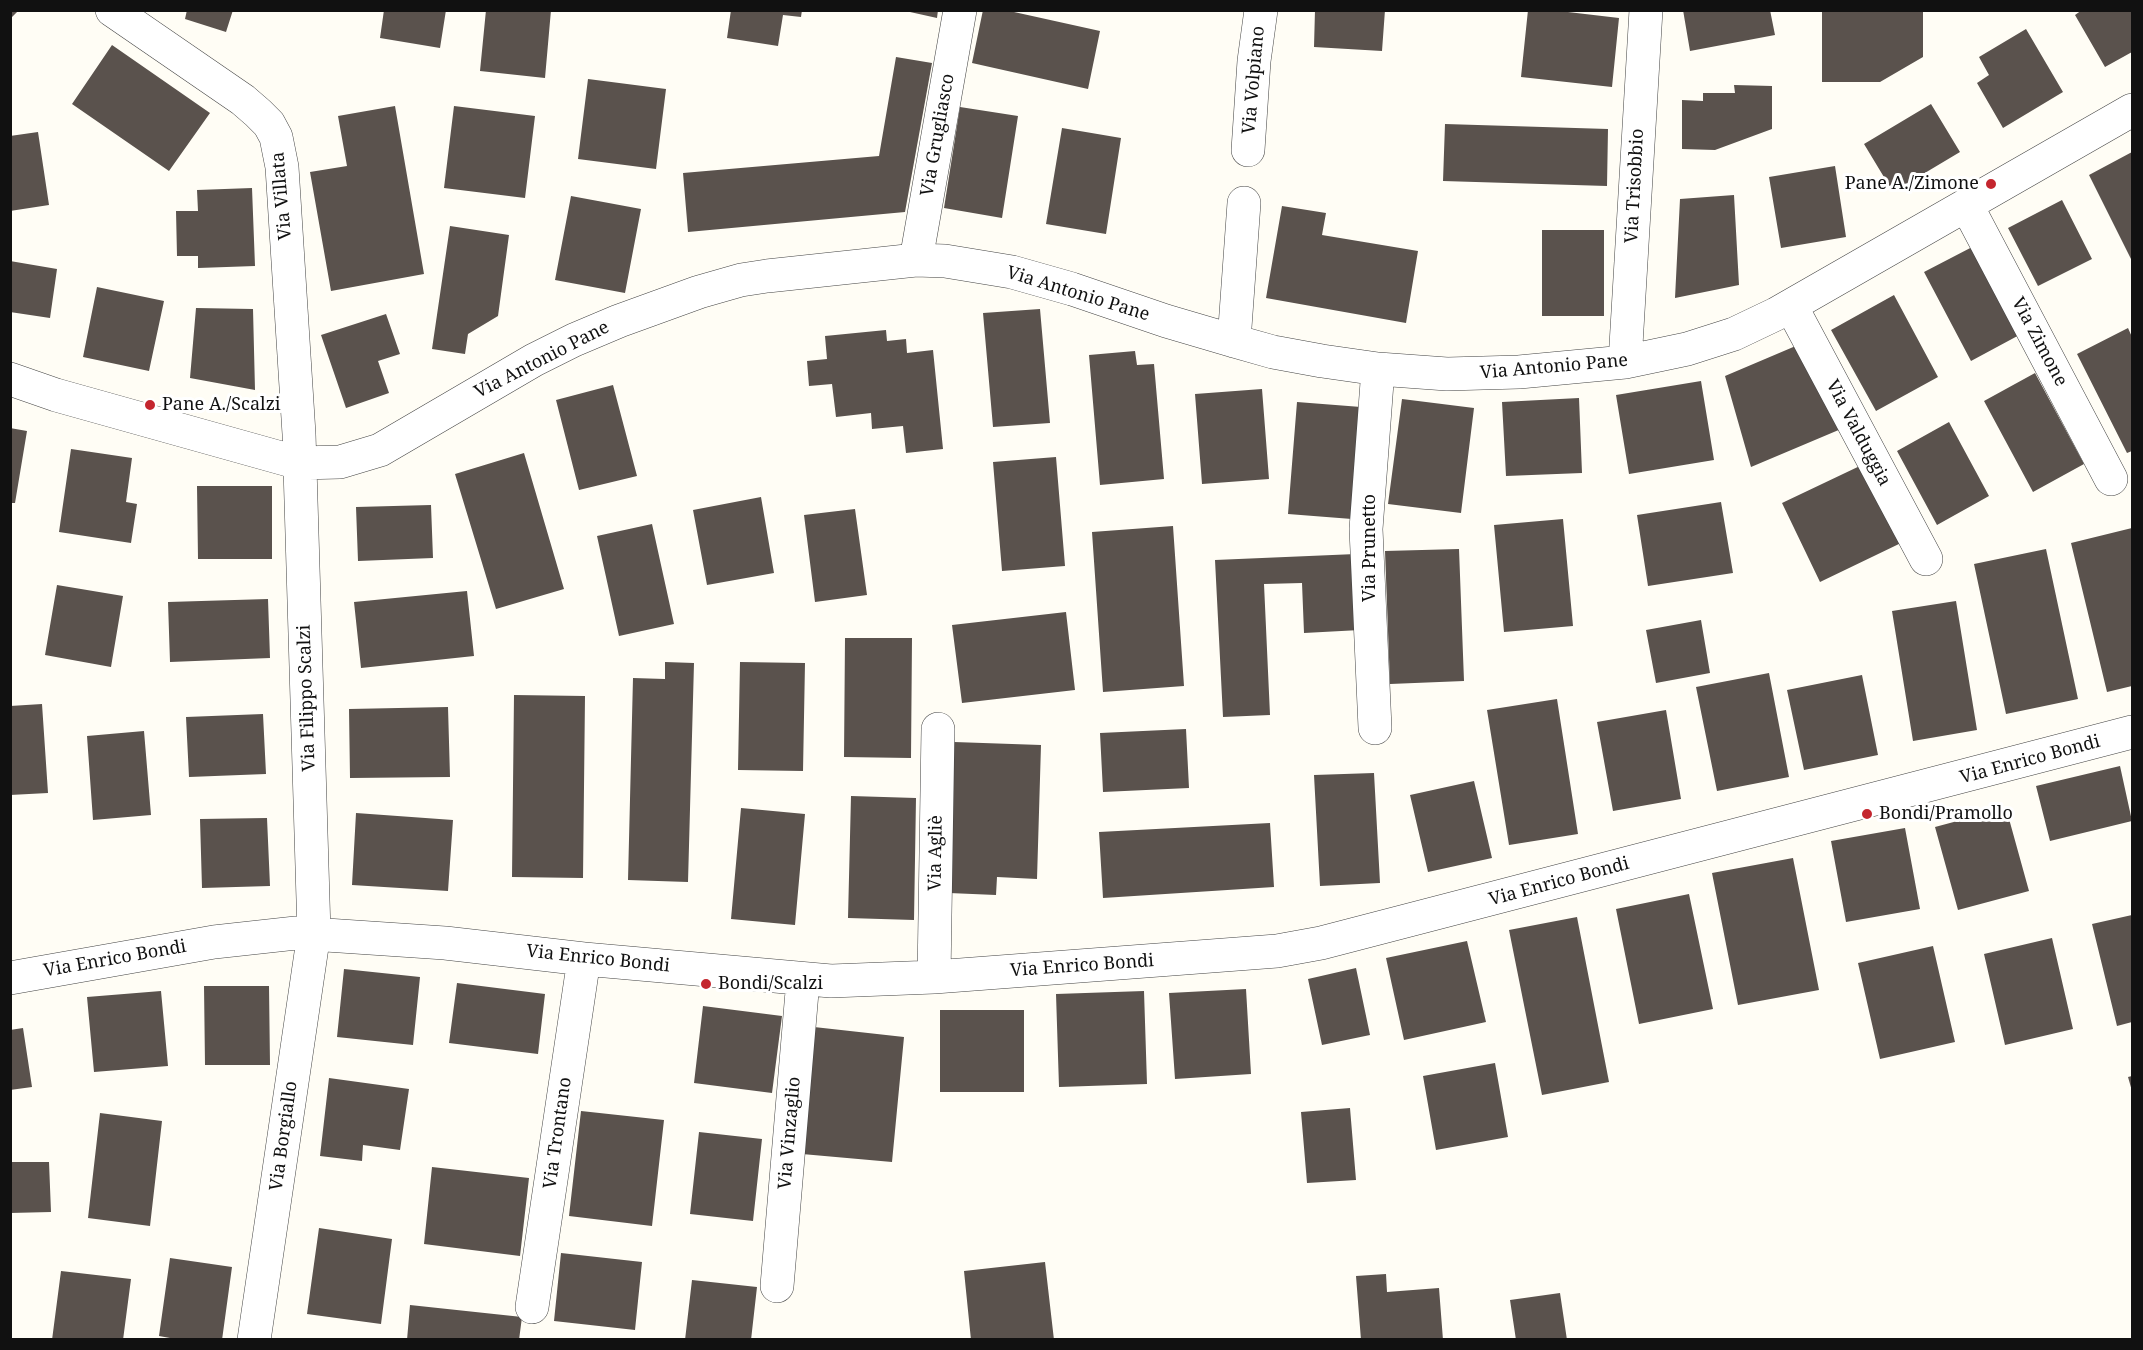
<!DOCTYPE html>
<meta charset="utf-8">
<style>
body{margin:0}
#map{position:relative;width:2143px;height:1350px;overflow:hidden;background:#fffdf5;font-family:"Noto Serif",serif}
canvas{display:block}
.frame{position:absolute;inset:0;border:12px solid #111;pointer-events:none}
</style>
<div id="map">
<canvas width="2143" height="1350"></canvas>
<div class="frame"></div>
</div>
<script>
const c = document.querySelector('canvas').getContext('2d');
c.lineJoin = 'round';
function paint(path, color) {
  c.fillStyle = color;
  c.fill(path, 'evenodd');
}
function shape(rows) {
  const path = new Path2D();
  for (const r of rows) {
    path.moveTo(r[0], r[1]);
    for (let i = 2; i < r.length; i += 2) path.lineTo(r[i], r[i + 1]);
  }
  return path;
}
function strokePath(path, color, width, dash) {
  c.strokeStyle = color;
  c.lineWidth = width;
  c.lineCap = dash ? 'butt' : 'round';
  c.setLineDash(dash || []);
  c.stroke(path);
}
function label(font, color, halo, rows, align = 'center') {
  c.font = font + ' "Noto Serif",serif';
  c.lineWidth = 6;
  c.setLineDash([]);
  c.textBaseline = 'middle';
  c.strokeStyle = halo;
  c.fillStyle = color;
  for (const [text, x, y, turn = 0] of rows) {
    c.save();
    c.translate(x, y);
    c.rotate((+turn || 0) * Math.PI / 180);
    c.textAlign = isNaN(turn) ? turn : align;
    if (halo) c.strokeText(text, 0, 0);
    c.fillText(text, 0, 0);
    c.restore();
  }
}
paint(shape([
 [10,10,19,10,10,19],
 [187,10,233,10,226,32,185,19],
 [384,10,446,10,440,48,380,38],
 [486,10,551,10,545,78,480,71],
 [731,10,802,10,801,17,783,15,778,46,727,38],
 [901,10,938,10,937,18],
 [983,10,1005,10,1100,31,1088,89,972,63],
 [1315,10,1385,10,1382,51,1314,47],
 [1528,10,1551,10,1619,18,1612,87,1521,77],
 [1683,10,1770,10,1775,35,1690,51],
 [1822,10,1923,10,1923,57,1880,82,1822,82],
 [2082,10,2132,10,2132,52,2105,67,2075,15],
 [2026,29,2063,92,2003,128,1977,83,1989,75,1979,57],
 [112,45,210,113,169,171,72,104],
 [896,57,932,63,905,212,688,232,683,173,879,156],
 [588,79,666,89,656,169,578,159],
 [1734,85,1772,86,1772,129,1715,150,1682,149,1682,100,1703,101,1703,93,1735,93],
 [1931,104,1960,152,1893,192,1864,144],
 [395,106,424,274,331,291,310,172,347,166,338,116],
 [454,106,535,116,525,198,444,188],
 [960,107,1018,116,1002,218,944,208],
 [1445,124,1608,129,1607,186,1443,181],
 [1062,128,1121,138,1106,234,1046,224],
 [38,132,49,205,10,211,10,136],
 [2132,152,2132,261,2089,175],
 [1835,166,1846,237,1781,248,1769,177],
 [252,188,255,266,198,268,198,256,177,256,176,211,198,211,197,190],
 [1734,195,1739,285,1675,298,1680,199],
 [571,196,641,209,625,293,555,280],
 [2062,200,2092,259,2038,286,2008,228],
 [1282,206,1326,213,1322,235,1418,251,1406,323,1266,298],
 [450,226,509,235,498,316,468,334,465,354,432,349],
 [1542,230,1604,230,1604,316,1542,316],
 [1976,245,2023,333,1971,361,1924,272],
 [10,261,57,269,50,318,10,312],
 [97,287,164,301,149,371,83,357],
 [1894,295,1938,377,1876,411,1831,330],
 [196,308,253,309,255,390,190,378],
 [1040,309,1050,423,993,427,983,313],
 [386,314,400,354,378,361,389,393,346,408,321,335],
 [2128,328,2132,337,2132,451,2127,453,2077,354],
 [886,330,887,341,906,339,907,353,933,350,943,449,906,453,903,426,872,429,871,413,836,417,832,384,809,386,807,361,827,359,825,336],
 [1798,345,1841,429,1751,467,1725,376],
 [1135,351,1137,365,1154,364,1164,479,1100,485,1089,355],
 [2035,373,2084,464,2033,492,1984,401],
 [1701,381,1714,460,1629,474,1616,395],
 [613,385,637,476,579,490,556,400],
 [1262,389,1269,479,1202,484,1195,394],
 [1579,398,1582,473,1506,476,1502,402],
 [1402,399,1474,408,1461,513,1388,504],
 [1297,402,1361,407,1352,519,1288,514],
 [1949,422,1989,496,1937,525,1897,451],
 [10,428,27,431,15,503,10,503],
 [71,449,132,458,126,502,137,504,131,543,59,532],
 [524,453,564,589,496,609,455,474],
 [1056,457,1065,566,1002,571,993,462],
 [1864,464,1901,543,1820,582,1782,503],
 [197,486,272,486,272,559,198,559],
 [761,497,774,573,707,585,693,510],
 [1721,502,1733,573,1648,586,1637,515],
 [431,505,433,558,358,561,356,507],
 [855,509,867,595,815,602,804,515],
 [1563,519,1573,626,1504,632,1494,525],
 [652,524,674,624,619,636,597,536],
 [1173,526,1184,686,1103,692,1092,532],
 [2132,528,2132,686,2107,692,2071,543],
 [1459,549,1464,681,1390,684,1385,551],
 [2046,549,2078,699,2006,714,1974,564],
 [1356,554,1360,630,1304,633,1302,583,1264,584,1270,715,1223,717,1215,560],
 [57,585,123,596,111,667,45,655],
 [467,591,474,656,361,668,354,602],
 [268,599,270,658,170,662,168,602],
 [1956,601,1977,730,1913,741,1892,611],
 [1066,612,1075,690,962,703,952,625],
 [1701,620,1710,673,1656,683,1646,630],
 [845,638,912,638,911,758,844,757],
 [665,662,694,663,688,882,628,880,633,678,665,679],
 [740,662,805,663,803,771,738,770],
 [1769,673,1789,777,1717,791,1696,687],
 [1862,675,1878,755,1804,770,1787,690],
 [514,695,585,696,583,878,512,877],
 [1557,699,1578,834,1509,845,1487,710],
 [42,704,48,793,10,795,10,706],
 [448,707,450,777,350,778,349,709],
 [1666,710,1681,799,1613,811,1597,722],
 [263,714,266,774,189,777,186,717],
 [1186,729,1189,788,1103,792,1100,733],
 [144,731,151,815,93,820,87,736],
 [954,742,1041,745,1037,879,997,877,996,895,949,893],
 [2120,766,2132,821,2050,841,2036,786],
 [1374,773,1380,883,1320,886,1314,775],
 [1474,781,1492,858,1428,872,1410,795],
 [851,796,916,798,914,920,848,918],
 [741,808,805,814,795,925,731,919],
 [2006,808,2029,891,1958,910,1935,827],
 [356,813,453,820,448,891,352,885],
 [267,818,270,886,202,888,200,819],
 [1270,823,1274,887,1103,898,1099,832],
 [1905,828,1920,909,1846,922,1831,841],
 [1793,858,1819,990,1738,1005,1712,873],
 [1689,894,1713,1009,1639,1024,1616,909],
 [2132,915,2132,1022,2117,1026,2092,924],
 [1577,917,1609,1082,1542,1095,1509,930],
 [2052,938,2073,1029,2005,1045,1984,954],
 [1467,941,1486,1022,1404,1040,1386,958],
 [1933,946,1955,1042,1880,1059,1858,963],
 [1356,968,1370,1035,1322,1045,1308,979],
 [344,969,420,977,413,1045,337,1037],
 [457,983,545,994,538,1054,449,1043],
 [204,986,269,986,270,1065,205,1065],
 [1246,989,1251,1074,1175,1079,1169,993],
 [161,991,168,1066,94,1072,87,997],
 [1144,991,1147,1084,1059,1087,1056,994],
 [703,1006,782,1016,772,1093,694,1083],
 [940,1010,1024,1010,1024,1092,940,1092],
 [814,1027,904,1037,892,1162,802,1154],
 [23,1028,32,1087,10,1090,10,1030],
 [1495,1063,1508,1137,1436,1150,1423,1076],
 [2132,1076,2132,1091,2128,1077],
 [329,1078,409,1089,400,1150,363,1145,362,1161,320,1156],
 [1350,1108,1356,1180,1307,1183,1301,1112],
 [581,1111,664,1120,652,1226,569,1216],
 [100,1113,162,1121,150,1226,88,1218],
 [699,1132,762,1139,753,1221,690,1214],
 [10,1162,49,1162,51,1212,10,1213],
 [432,1167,529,1178,520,1256,424,1244],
 [319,1228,392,1239,381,1324,307,1314],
 [561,1253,642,1262,635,1330,554,1321],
 [170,1258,232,1267,222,1340,181,1340,159,1336],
 [1045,1262,1054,1340,971,1340,964,1271],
 [61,1271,131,1279,123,1340,52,1340],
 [1386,1274,1387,1292,1439,1288,1443,1340,1361,1340,1356,1276],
 [692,1280,757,1287,751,1340,685,1340],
 [1560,1293,1567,1340,1516,1340,1510,1300],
 [410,1305,522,1317,519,1340,407,1340]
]), '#5a524d');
const street = shape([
 [112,10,243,100,258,113,269,124,276,137,282,167,299,434,314,933,254,1340],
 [1248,150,1254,61,1261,10],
 [1967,206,2111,479],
 [916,260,960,10],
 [1791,306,1926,559],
 [1234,341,1244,203],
 [1625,362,1646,10],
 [10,379,56,395,299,463,340,462,380,450,534,360,574,340,619,321,699,292,741,280,767,276,916,260,945,261,1012,272,1072,289,1166,321,1234,341,1273,352,1322,361,1378,369,1447,374,1519,372,1625,362,1687,349,1734,334,1776,314,2132,110],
 [1375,728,1366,529,1378,369],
 [934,977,938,729],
 [10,978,214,942,296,933,445,943,584,959,831,981,934,977,1277,951,1321,943,2132,732],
 [777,1286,803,980],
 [532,1307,584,959]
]);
strokePath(street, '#444', 34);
strokePath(street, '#fff', 33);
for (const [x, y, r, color] of [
 [1991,184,6,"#c4262e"],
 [150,405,6,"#c4262e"],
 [1867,814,6,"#c4262e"],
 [706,984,6,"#c4262e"]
]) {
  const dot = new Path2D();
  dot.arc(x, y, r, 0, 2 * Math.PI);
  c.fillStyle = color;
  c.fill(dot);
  strokePath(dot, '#fff', 2);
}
label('18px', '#111', '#fff', [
 ["Via Volpiano",1254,80,-85],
 ["Via Grugliasco",938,135,-80],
 ["Via Trisobbio",1635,186,-87],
 ["Via Villata",282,196,-95],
 ["Via Antonio Pane",1078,294,17],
 ["Via Zimone",2039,342,62],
 ["Via Antonio Pane",542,360,-27],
 ["Via Antonio Pane",1554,367,-5],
 ["Via Valduggia",1858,433,62],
 ["Via Prunetto",1370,548,-90],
 ["Via Filippo Scalzi",307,698,-92],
 ["Via Enrico Bondi",2030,760,-15],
 ["Via Agliè",936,853,-89],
 ["Via Enrico Bondi",1559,882,-15],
 ["Via Enrico Bondi",115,959,-10],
 ["Via Enrico Bondi",598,959,6],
 ["Via Enrico Bondi",1082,966,-4],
 ["Via Trontano",558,1133,-82],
 ["Via Vinzaglio",790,1133,-85],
 ["Via Borgiallo",284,1136,-82]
]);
label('18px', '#111', '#fff', [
 ["Pane A./Zimone",1979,184,"right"],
 ["Pane A./Scalzi",162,405],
 ["Bondi/Pramollo",1879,814],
 ["Bondi/Scalzi",718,984]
], 'left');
</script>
